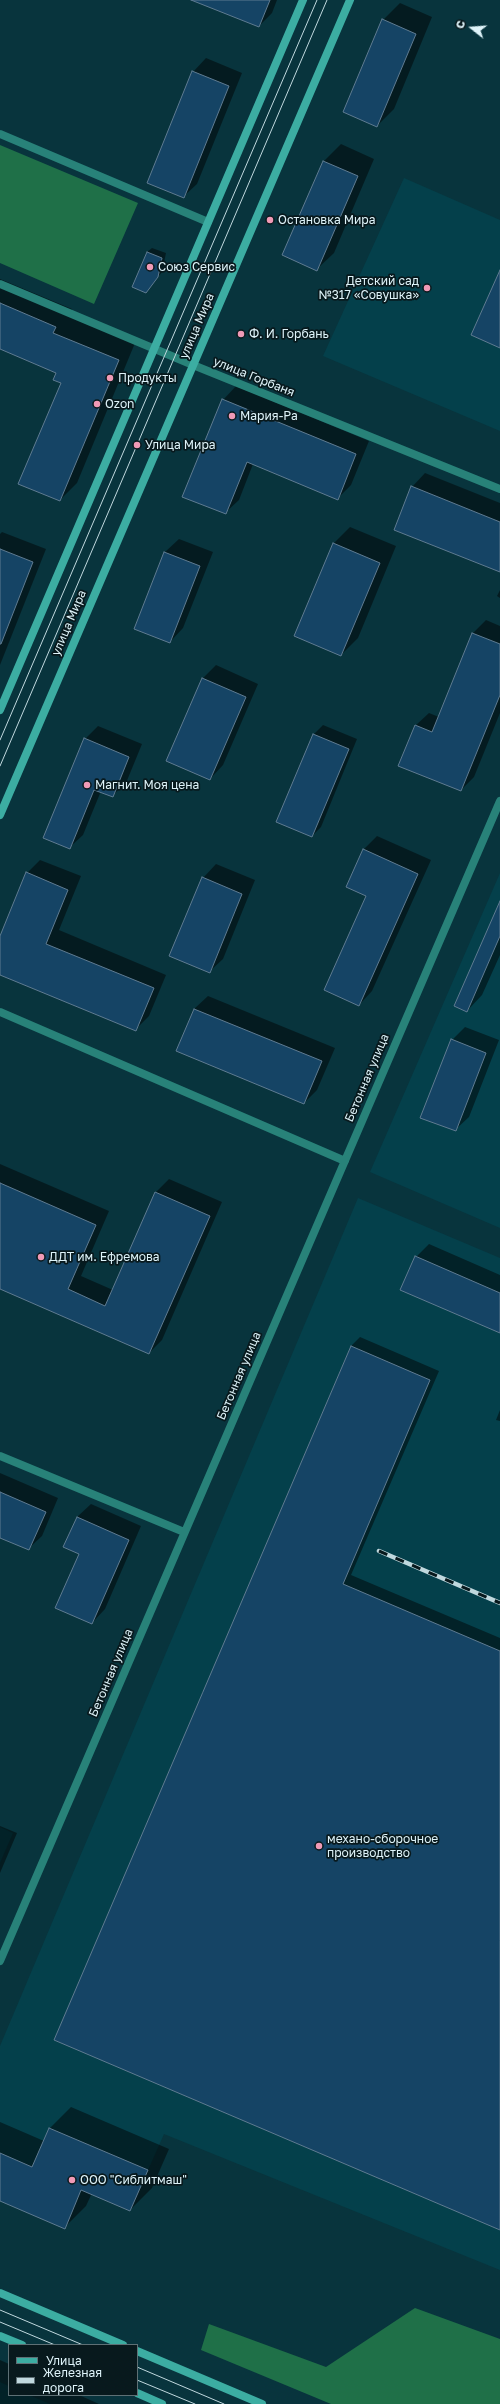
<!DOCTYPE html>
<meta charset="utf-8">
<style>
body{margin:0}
#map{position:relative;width:500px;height:2404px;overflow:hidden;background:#08343d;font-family:"Golos Text",sans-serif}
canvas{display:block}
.legend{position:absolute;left:8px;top:2344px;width:130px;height:52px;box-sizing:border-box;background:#08191d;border:1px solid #5e7075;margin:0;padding:5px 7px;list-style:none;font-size:12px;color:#def3f9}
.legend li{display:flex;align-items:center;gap:8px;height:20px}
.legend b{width:20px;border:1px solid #5e7075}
.north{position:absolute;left:452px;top:8px;width:40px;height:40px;-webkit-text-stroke:3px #08191d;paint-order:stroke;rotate:287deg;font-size:11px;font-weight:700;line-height:16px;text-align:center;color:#def3f9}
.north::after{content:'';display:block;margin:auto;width:14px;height:18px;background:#def3f9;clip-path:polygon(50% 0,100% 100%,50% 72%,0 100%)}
</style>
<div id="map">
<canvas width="500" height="2404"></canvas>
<ul class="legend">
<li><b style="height:5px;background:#3cada2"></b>Улица</li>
<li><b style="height:5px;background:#c0d8de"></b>Железная дорога</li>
</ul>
<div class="north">С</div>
</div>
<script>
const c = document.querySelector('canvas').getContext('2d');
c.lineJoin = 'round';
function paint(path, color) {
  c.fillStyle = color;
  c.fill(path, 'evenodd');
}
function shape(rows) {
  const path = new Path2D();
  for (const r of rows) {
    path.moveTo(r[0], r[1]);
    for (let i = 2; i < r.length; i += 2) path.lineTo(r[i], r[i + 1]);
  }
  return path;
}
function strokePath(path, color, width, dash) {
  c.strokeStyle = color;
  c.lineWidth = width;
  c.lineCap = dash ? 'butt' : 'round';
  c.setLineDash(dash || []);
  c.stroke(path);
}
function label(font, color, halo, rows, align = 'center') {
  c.font = font + ' "Golos Text",sans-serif';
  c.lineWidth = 3.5;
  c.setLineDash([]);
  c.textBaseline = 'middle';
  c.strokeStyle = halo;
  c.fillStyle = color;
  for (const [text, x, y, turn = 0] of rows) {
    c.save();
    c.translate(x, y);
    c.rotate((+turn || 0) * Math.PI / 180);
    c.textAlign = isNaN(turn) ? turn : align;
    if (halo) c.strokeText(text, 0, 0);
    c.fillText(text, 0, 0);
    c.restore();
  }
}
paint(shape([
 [404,178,500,220,500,431,323,356],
 [500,873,500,1228,370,1172],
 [358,1198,500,1258,500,2270,164,2134,130,2211,82,2190,65,2229,0,2201,0,2046],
 [0,1827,13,1833,0,1863],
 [0,2382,9,2386,9,2395,29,2395,50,2404,0,2404]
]), '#04404b');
paint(shape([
 [0,145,138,203,94,304,0,263],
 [415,2308,500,2339,500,2404,331,2404,201,2350,209,2324,326,2367]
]), '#1f7048');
paint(shape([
 [215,0,277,0,272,13,259,26],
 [400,3,432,17,394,109,377,126,383,20],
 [206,58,242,73,197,184,183,197,193,72],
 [341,144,374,159,334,253,317,269,283,255,324,161],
 [152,248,166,253,162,272,150,287,133,286,147,252],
 [0,279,72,309,70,315,135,343,77,483,60,500,62,383,58,373,0,348],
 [236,386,369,441,351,485,337,499,253,464,239,500,225,513,223,400],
 [425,473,500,503,500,571,412,487],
 [350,527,396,546,358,638,341,655,334,543],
 [2,532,46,549,0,665,0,534],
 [179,539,213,552,183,628,170,642,136,629,165,552],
 [500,590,500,598,497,596],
 [486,620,500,626,500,713,474,777,461,790,415,726,429,713,439,717,473,633],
 [216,665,258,684,223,765,210,779,202,679],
 [323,725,357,739,321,827,312,836,314,734],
 [98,726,142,744,126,783,112,796,101,791,83,835,69,848,85,739],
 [377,836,431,860,372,991,359,1005,367,896,347,886,364,849],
 [40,860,81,876,59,930,166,975,149,1016,136,1029,0,974,0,938,27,873],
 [216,864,255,880,223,959,209,972,203,878],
 [500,903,500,955,482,995,467,1011],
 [208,996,335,1048,317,1090,304,1103,194,1009],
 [465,1027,499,1040,469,1117,455,1130,452,1040],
 [0,1164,109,1211,81,1276,113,1290,156,1192,169,1179,222,1202,162,1340,149,1353,0,1288],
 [429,1244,500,1275,500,1332,416,1257],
 [360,1337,439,1371,351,1575,500,1638,500,2229,56,2040,351,1346],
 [500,1410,500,1421,496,1420],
 [0,1473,58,1498,42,1536,28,1549,0,1537],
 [91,1504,141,1526,105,1609,92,1623,80,1553,77,1517],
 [0,1826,17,1833,0,1873],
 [71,2107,169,2149,152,2188,130,2210,92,2193,86,2206,64,2228,0,2200,0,2122,44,2141,50,2128],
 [0,2360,9,2364,9,2395,79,2395,99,2404,0,2404]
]), '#0007');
const building = shape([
 [191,0,270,0,259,27,191,0],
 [382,19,416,34,377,127,343,112,382,19],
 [192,71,229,86,184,198,147,183,192,71],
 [323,161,358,176,317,271,282,255,323,161],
 [147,252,162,258,158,277,146,293,132,287,147,252],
 [500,270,500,348,471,335,500,270],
 [0,303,56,327,53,333,119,360,60,501,18,484,61,383,53,380,56,373,0,349,0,303],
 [222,399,356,454,338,500,247,462,226,514,182,497,222,399],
 [411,486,500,522,500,572,394,530,411,486],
 [333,543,380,563,341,656,294,636,333,543],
 [0,549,33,562,1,644,0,644,0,549],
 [164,552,200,566,170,643,134,629,164,552],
 [472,633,500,644,500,695,461,791,398,766,415,725,432,732,472,633],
 [202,678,246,697,210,780,166,761,202,678],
 [313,734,349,749,312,837,276,822,313,734],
 [84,738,129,757,113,797,94,790,70,849,43,838,84,738],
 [363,849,418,874,359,1006,324,990,366,896,346,887,363,849],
 [26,872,68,890,46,944,154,988,136,1031,0,975,0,936,26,872],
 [202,877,242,894,210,973,169,956,202,877],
 [500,901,500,936,467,1012,454,1006,500,901],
 [194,1009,322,1061,304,1104,176,1051,194,1009],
 [451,1039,486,1053,456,1131,420,1118,451,1039],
 [0,1183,96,1225,68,1289,105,1306,155,1192,210,1216,149,1354,0,1289,0,1183],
 [415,1256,500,1293,500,1333,400,1290,415,1256],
 [351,1346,430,1380,343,1584,500,1651,500,2230,54,2040,351,1346],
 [0,1492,46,1512,29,1550,0,1538,0,1492],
 [77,1517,129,1540,92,1624,55,1608,79,1554,63,1547,77,1517],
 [49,2128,148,2170,130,2211,81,2190,65,2229,0,2201,0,2153,32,2167,49,2128]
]);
paint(building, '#154465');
strokePath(building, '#5f7b91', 1);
strokePath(shape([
 [0,134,208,222],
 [0,284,193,365,500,489],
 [0,1012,345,1161],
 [0,1456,184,1532],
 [0,1961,500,801]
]), '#288279', 8);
strokePath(shape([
 [0,710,303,0],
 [0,815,350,0],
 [0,2293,123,2345],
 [0,2336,22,2345],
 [137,2351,262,2404],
 [137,2393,162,2404]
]), '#3cada2', 8);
strokePath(shape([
 [0,740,317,0],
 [0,766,327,0],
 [0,2310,83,2345],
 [0,2322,55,2345],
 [137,2367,224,2404],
 [137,2380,195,2404]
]), '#c0d8de', 1);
const rail = shape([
 [379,1551,500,1603]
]);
strokePath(rail, '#c0d8de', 4.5);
strokePath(rail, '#08191d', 3, [9]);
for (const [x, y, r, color] of [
 [270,220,4,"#f09ab6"],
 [150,267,4,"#f09ab6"],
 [427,288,4,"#f09ab6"],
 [241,334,4,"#f09ab6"],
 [110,378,4,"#f09ab6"],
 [97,404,4,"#f09ab6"],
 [232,416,4,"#f09ab6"],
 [137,445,4,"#f09ab6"],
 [87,785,4,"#f09ab6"],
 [41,1257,4,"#f09ab6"],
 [319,1846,4,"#f09ab6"],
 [72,2180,4,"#f09ab6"]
]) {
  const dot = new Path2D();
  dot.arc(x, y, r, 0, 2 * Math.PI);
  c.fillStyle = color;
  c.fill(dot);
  strokePath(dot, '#08191d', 1.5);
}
label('12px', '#def3f9', '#08191d', [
 ["Остановка Мира",278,220],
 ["Союз Сервис",158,267],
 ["Детский сад",419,281,"right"],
 ["№317 «Совушка»",419,295,"right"],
 ["Ф. И. Горбань",249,334],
 ["Продукты",118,378],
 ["Ozon",105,404],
 ["Мария-Ра",240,416],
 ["Улица Мира",145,445],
 ["Магнит. Моя цена",95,785],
 ["ДДТ им. Ефремова",49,1257],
 ["механо-сборочное",327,1839],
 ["производство",327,1853],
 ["ООО \"Сиблитмаш\"",80,2180]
], 'left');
label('12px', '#def3f9', '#08191d', [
 ["улица Мира",197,326,-67],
 ["улица Горбаня",254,377,22],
 ["улица Мира",69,623,-67],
 ["Бетонная улица",367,1078,-67],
 ["Бетонная улица",239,1376,-67],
 ["Бетонная улица",111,1673,-67]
]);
</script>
